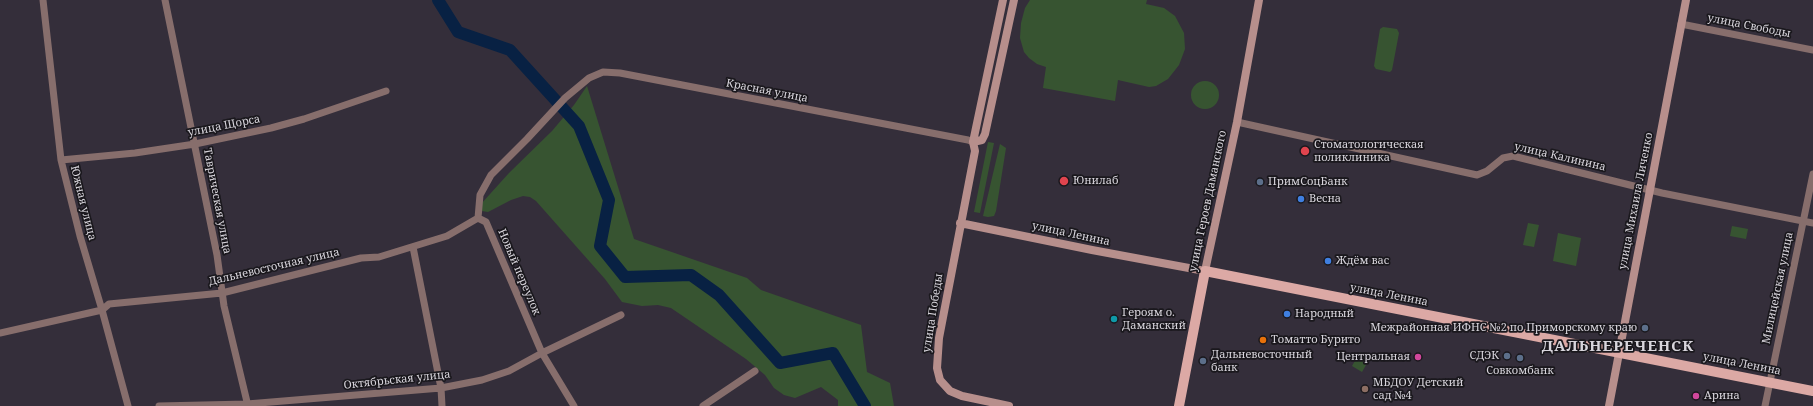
<!DOCTYPE html>
<meta charset="utf-8">
<style>
body{margin:0}
canvas{display:block;background:#342e3a}
</style>
<canvas width="1813" height="406"></canvas>
<script>
const c = document.querySelector('canvas').getContext('2d');
c.lineJoin = 'round';
function paint(path, color) {
  c.fillStyle = color;
  c.fill(path, 'evenodd');
}
function shape(rows) {
  const path = new Path2D();
  for (const r of rows) {
    if (r.length === 3) {
      path.moveTo(r[0] + r[2], r[1]);
      path.arc(r[0], r[1], r[2], 0, 2 * Math.PI);
      continue;
    }
    path.moveTo(r[0], r[1]);
    for (let i = 2; i < r.length; i += 2) path.lineTo(r[i], r[i + 1]);
  }
  return path;
}
function strokePath(path, color, width, dash) {
  c.strokeStyle = color;
  c.lineWidth = width;
  c.lineCap = dash ? 'butt' : 'round';
  c.setLineDash(dash || []);
  c.stroke(path);
}
function label(font, color, halo, rows, align = 'center') {
  c.font = font + ' "Noto Serif",serif';
  c.lineWidth = 3.5;
  c.setLineDash([]);
  c.textBaseline = 'middle';
  c.strokeStyle = halo;
  c.fillStyle = color;
  for (const [text, x, y, turn = 0] of rows) {
    c.save();
    c.translate(x, y);
    c.rotate((+turn || 0) * Math.PI / 180);
    c.textAlign = isNaN(turn) ? turn : align;
    if (halo) c.strokeText(text, 0, 0);
    c.fillText(text, 0, 0);
    c.restore();
  }
}
paint(shape([
 [1030,0,1147,0,1146,4,1164,8,1175,16,1184,33,1185,49,1179,65,1168,79,1156,86,1149,87,1118,80,1115,101,1043,88,1046,67,1037,64,1029,58,1024,52,1020,38,1021,23,1025,8],
 [1383,27,1397,29,1399,33,1392,70,1390,72,1376,69,1374,66,1380,29],
 [1205,95,14],
 [587,86,634,239,747,278,761,290,861,325,867,372,890,383,894,406,838,406,838,400,821,387,795,398,784,395,774,388,765,375,746,359,671,308,658,305,642,306,622,302,605,279,536,201,530,197,523,196,511,200,488,212,482,211,481,204,509,173,552,131,574,105],
 [988,142,994,143,980,213,974,212],
 [1000,144,1006,148,996,211,994,216,988,217,983,216],
 [1528,223,1539,225,1534,247,1523,245],
 [1732,226,1748,229,1746,239,1730,236],
 [1558,233,1581,238,1576,266,1553,261],
 [1360,352,1370,358,1362,372,1352,366]
]), '#375431');
strokePath(shape([
 [438,0,458,32,510,50,579,126,609,200,600,246,625,277,691,275,719,295,780,363,833,353,865,406]
]), '#082143', 12);
strokePath(shape([
 [43,0,61,160,80,236,102,310,128,406],
 [165,0,217,255,224,306,248,406],
 [1681,24,1813,50],
 [1237,122,1477,175,1487,171,1503,158,1513,156,1662,193,1813,223],
 [61,160,135,153,195,144,271,128,304,119,386,91],
 [478,218,480,195,491,175,527,139,565,98,589,78,603,72,620,73,968,140,973,142],
 [478,218,486,222,542,353,574,406],
 [413,247,441,388,442,406],
 [0,333,102,310,109,304,222,293,361,258,379,257,447,236,478,218],
 [159,406,247,404,441,388,482,380,509,371,542,353,621,315],
 [703,406,755,371],
 [1765,406,1813,174]
]), '#876e6c', 7);
strokePath(shape([
 [1003,0,973,142,975,151,939,338,937,368,940,380,950,391,962,396,1009,406],
 [973,142,982,140,985,134,1014,0],
 [960,223,1092,250,1205,271,1237,122,1259,0],
 [1609,406,1686,0]
]), '#b78f8c', 8);
strokePath(shape([
 [1179,406,1205,271,1813,391]
]), '#dca9a5', 10);
for (const [x, y, r, color] of [
 [1305,151,5,"#e0444e"],
 [1064,181,5,"#e0444e"],
 [1260,182,4,"#5c6f8a"],
 [1301,199,4,"#3f7fe0"],
 [1328,261,4,"#3f7fe0"],
 [1287,314,4,"#3f7fe0"],
 [1114,319,4,"#0f9aa8"],
 [1645,328,4,"#5c6f8a"],
 [1263,340,4,"#e8710a"],
 [1507,356,4,"#5c6f8a"],
 [1418,357,4,"#d1479c"],
 [1520,358,4,"#5c6f8a"],
 [1203,361,4,"#5c6f8a"],
 [1365,389,4,"#8d6e63"],
 [1696,396,4,"#d1479c"]
]) {
  const dot = new Path2D();
  dot.arc(x, y, r, 0, 2 * Math.PI);
  c.fillStyle = color;
  c.fill(dot);
  strokePath(dot, '#1a181d', 1.5);
}
label('11px', '#d8d5dc', '#1a181d', [
 ["улица Свободы",1749,26,11],
 ["Красная улица",767,91,11],
 ["улица Щорса",224,126,-11],
 ["улица Калинина",1560,157,13],
 ["Таврическая улица",217,201,79],
 ["улица Героев Даманского",1208,201,-78],
 ["улица Михаила Личенко",1636,201,-79],
 ["Южная улица",83,203,76],
 ["улица Ленина",1071,234,12],
 ["Дальневосточная улица",274,267,-13],
 ["Новый переулок",519,272,67],
 ["Милицейская улица",1778,288,-78],
 ["улица Ленина",1389,295,11],
 ["улица Победы",933,313,-81],
 ["улица Ленина",1742,364,11],
 ["Октябрьская улица",397,380,-6]
]);
label('11px', '#d8d5dc', '#1a181d', [
 ["Стоматологическая",1314,145],
 ["поликлиника",1314,158],
 ["Юнилаб",1073,181],
 ["ПримСоцБанк",1268,182],
 ["Весна",1309,199],
 ["Ждём вас",1336,261],
 ["Героям о.",1122,313],
 ["Даманский",1122,326],
 ["Народный",1295,314],
 ["Межрайонная ИФНС №2 по Приморскому краю",1637,328,"right"],
 ["Томатто Бурито",1271,340],
 ["Дальневосточный",1211,355],
 ["банк",1211,368],
 ["СДЭК",1499,356,"right"],
 ["Центральная",1410,357,"right"],
 ["Совкомбанк",1520,371,"center"],
 ["МБДОУ Детский",1373,383],
 ["сад №4",1373,396],
 ["Арина",1704,396]
], 'left');
c.letterSpacing = '1px';
label('bold 15px', '#d8d5dc', '#1a181d', [
 ["ДАЛЬНЕРЕЧЕНСК",1618,347]
]);
c.letterSpacing = '0px';
</script>
